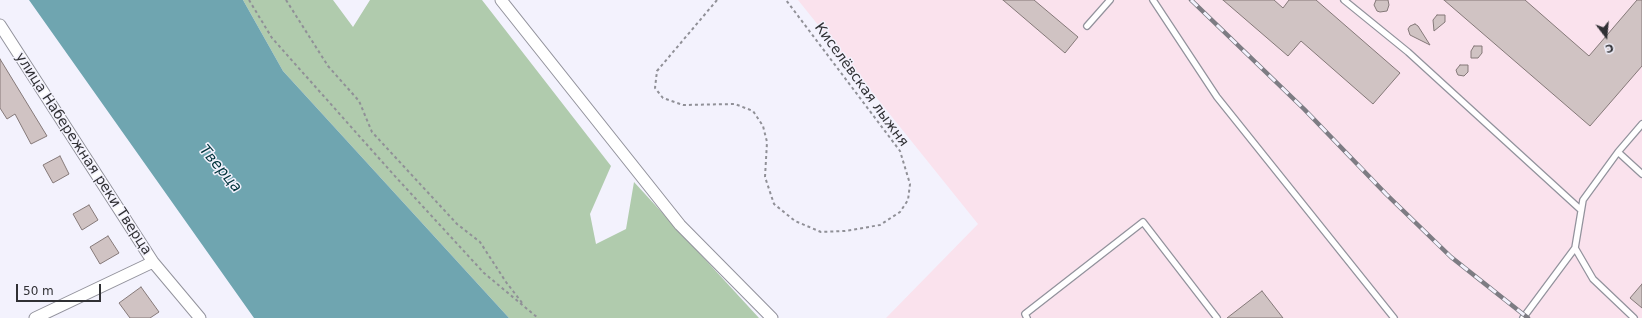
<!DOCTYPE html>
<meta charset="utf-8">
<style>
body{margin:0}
#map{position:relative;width:1642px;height:318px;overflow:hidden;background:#f3f2fd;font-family:"DejaVu Sans",sans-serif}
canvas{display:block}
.north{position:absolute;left:1586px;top:16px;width:40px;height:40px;-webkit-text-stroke:3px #f3f2fd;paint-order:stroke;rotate:164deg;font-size:11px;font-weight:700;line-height:16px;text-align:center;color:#303034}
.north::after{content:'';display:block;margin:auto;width:14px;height:18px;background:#303034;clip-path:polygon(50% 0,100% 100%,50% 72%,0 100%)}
.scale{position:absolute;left:16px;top:284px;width:85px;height:18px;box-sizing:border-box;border:2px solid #303034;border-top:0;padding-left:5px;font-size:12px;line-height:14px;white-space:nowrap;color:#303034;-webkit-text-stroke:3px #f3f2fd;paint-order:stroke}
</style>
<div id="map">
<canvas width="1642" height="318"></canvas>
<div class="north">С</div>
<div class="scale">50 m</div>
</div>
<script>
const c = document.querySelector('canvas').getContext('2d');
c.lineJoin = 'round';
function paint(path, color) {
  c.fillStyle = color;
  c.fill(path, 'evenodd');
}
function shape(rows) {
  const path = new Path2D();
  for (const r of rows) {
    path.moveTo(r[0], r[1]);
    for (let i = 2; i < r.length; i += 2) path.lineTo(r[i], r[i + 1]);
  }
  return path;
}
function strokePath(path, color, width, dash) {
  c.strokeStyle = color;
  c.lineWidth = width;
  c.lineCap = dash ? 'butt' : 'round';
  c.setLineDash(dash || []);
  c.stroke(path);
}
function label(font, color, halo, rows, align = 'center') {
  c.font = font + ' "DejaVu Sans",sans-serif';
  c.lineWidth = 3;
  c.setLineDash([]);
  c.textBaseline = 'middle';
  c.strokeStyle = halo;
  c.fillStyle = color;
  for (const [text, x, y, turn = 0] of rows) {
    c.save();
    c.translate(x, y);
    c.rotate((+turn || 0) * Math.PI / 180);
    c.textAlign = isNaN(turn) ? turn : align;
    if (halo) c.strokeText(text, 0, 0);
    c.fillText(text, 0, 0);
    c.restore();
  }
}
paint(shape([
 [798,0,1642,0,1642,318,886,318,978,224]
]), '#fae2ed');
paint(shape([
 [243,0,333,0,353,27,370,0,482,0,611,166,590,214,596,244,626,229,634,182,759,318,509,318,283,71]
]), '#b0cbad');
paint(shape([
 [29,0,243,0,283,71,509,318,254,318]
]), '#6fa5b0');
const building = shape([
 [1003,0,1034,0,1078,37,1065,53,1003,0],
 [1223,0,1274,0,1283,8,1289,0,1316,0,1400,73,1373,104,1301,41,1288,56,1223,0],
 [1376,0,1388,0,1389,5,1387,11,1380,12,1377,11,1374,5,1376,0],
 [1444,0,1525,0,1589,56,1637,0,1642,0,1642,66,1590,126,1444,0],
 [1437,15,1445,15,1445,22,1434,31,1433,20,1437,15],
 [1415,24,1418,26,1430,45,1410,35,1408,29,1410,26,1415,24],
 [1474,46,1482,46,1482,53,1478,58,1471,58,1471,51,1474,46],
 [0,59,47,136,31,144,15,114,7,119,0,108,0,59],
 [1460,65,1468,65,1468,72,1464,76,1458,75,1457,73,1456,70,1460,65],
 [60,156,69,174,53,183,43,165,60,156],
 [89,205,98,220,82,230,73,214,89,205],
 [108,236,119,253,100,264,90,247,108,236],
 [1642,284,1642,308,1630,298,1642,284],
 [141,287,159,312,150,318,130,318,119,303,141,287],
 [1262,291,1283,318,1227,318,1262,291]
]);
paint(building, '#d0c3c3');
strokePath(building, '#857979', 1);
const lane = shape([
 [1153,0,1217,97,1394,318],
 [1344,0,1408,52,1581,210],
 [1087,26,1110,0],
 [1642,124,1618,152,1642,174],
 [1575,248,1593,279,1634,318],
 [1027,318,1025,314,1143,222,1217,318],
 [1523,318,1575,248,1583,200,1618,152]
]);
const street = shape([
 [501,0,680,225,772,318],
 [0,25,153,262],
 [35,318,153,262,200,318]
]);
strokePath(lane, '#92929c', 8);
strokePath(street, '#92929c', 13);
strokePath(shape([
 [249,0,272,38,393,174,484,273,538,318],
 [286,0,328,66,359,101,372,132,457,224,480,242,506,282,523,304],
 [717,0,657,71,655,88,663,98,683,105,735,104,753,111,763,126,767,142,765,177,774,204,795,221,821,232,845,231,880,225,900,212,908,200,910,184,900,151,786,0]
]), '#909097', 2, [3, 3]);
strokePath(lane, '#fff', 5.5);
strokePath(street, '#fff', 11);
const rail = shape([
 [1191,0,1304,109,1386,194,1451,257,1528,318]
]);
strokePath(rail, '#7d7c83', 4.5);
strokePath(rail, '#f3f2fd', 3, [9]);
label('14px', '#303034', '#f3f2fd', [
 ["Киселёвская лыжня",861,85,54],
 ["улица Набережная реки Тверца",83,154,57]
]);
label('italic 15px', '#00333b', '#f3f2fd', [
 ["Тверца",220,169,50]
]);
</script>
